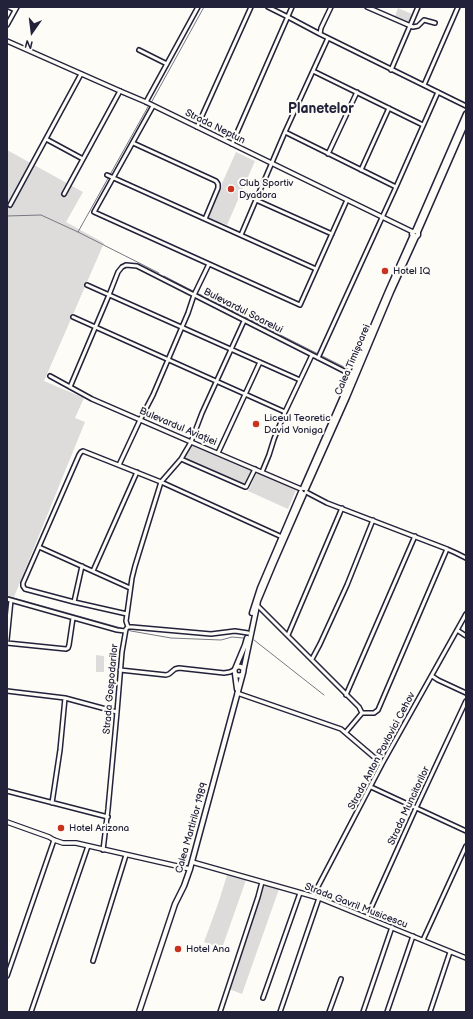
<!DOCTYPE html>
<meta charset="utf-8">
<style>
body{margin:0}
#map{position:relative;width:473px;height:1019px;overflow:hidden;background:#fdfcf7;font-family:"Balsamiq Sans",sans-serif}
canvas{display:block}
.frame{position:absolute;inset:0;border:8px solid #22223b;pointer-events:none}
.north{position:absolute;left:12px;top:12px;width:40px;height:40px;-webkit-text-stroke:3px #fdfcf7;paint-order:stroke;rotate:194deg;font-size:11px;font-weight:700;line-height:16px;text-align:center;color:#22223b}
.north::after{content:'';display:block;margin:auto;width:14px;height:18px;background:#22223b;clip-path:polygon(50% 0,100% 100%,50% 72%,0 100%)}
</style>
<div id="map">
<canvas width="473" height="1019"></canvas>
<div class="frame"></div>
<div class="north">N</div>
</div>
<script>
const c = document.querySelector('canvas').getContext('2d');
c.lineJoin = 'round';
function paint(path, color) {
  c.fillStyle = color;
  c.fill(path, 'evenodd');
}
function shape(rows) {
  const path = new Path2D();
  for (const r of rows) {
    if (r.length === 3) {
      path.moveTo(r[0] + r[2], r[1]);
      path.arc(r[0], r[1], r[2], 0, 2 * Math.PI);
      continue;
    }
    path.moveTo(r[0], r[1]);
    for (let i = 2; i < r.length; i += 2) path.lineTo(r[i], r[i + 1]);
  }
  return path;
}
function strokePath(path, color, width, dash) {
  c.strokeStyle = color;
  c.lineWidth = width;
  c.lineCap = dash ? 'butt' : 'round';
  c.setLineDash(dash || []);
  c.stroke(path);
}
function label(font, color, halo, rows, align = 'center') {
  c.font = font + ' "Balsamiq Sans",sans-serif';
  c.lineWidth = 4;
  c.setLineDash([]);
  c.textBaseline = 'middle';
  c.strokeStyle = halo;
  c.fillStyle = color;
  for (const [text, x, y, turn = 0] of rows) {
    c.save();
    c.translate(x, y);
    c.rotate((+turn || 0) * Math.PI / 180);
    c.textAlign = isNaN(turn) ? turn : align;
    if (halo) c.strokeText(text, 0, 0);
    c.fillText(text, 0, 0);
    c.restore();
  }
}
paint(shape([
 [398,8,412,14,409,21,408,22,395,16],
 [7,150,83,192,66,222,104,243,44,381,84,398,75,418,85,422,14,597,7,595],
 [236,152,255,161,227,225,207,217],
 [193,445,253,470,246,484,242,485,185,459,184,457,191,446],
 [257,472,296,490,288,509,248,491],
 [96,655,104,656,104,672,96,672],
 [227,875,246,880,222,948,204,942,218,904],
 [264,885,279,889,242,994,229,989,263,887]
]), '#dddcdb');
strokePath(shape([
 [151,103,204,7],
 [7,216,41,215,78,232,159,273],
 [78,232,149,105],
 [164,276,193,291],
 [199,294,348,369],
 [7,596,121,628,131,631,171,638,221,640,232,637,243,638],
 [254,640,324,695]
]), '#787885', 1);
const minor = shape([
 [9,7,15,10],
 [268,7,288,17,320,34,466,106],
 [367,7,413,27,418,26,424,20,435,23],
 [7,25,17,7],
 [320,34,321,28,331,7],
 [139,50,167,64],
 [391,70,418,7],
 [313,71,423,125],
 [424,85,458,7],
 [146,102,198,7],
 [153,106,94,212,300,305,347,200],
 [197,127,251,7],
 [285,132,396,187],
 [46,139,83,159],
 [133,143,216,181,218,184,218,188,205,219],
 [232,144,292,7],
 [328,154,357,92],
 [361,170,389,108],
 [107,175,316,269],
 [64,194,120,91],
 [256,200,332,234],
 [10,205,81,74],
 [241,235,285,132,328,38],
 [87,285,300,380],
 [73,317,285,412],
 [318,358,396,187,438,92],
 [50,376,92,399,191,442],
 [70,387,109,295,118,272,122,267,126,265,137,266,352,375],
 [218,453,260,362],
 [181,459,245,487,246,487,255,469],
 [119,465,140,420,153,395,188,313,194,295,209,264],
 [262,472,269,455,274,439,285,412,312,355],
 [306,492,327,503,447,549,456,553,466,558],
 [39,547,130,588],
 [93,571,137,472],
 [7,599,117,630,125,631],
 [74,602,82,566],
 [257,605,359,707,362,713,346,732],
 [127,614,74,602,25,589,23,586,23,583,79,455,81,452,83,451,161,482,282,537],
 [128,627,126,621,127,614,132,578,135,566,161,482,181,459,191,442,202,413,244,321],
 [457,630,466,636],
 [288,635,342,508],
 [7,640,11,600],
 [7,643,66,649,68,648,69,645,73,618],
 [312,659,320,644,347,585,373,520],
 [120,670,166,675,169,674,175,669,179,668,224,673,230,672,234,670],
 [432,676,438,680,466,693],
 [7,691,65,698,117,712],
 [237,693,341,729,382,764],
 [346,695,415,536],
 [362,713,374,713,378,710,447,549],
 [371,787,466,831],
 [7,791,108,817],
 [52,803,60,750,65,698],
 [103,850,108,809,117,712,122,652,126,629,128,627,132,627,211,634,235,631,248,633],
 [313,896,382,764,466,614],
 [367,917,416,808,466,701],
 [423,940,466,846],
 [93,961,126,855],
 [7,976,54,840],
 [263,998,300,893],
 [31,1012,88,846],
 [220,1012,258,897,262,882],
 [280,1012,319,898],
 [329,1012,341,979],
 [363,1012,392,927],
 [387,1012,413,936],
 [430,1012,450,952]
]);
const tertiary = shape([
 [7,41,120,91,146,102,413,232],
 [191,442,301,489],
 [7,822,49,837,54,840,63,843,76,843,190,869],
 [192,862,319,898,466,958]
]);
const secondary = shape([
 [415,231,466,114],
 [418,232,466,122],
 [303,488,342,399,388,291,413,235],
 [306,489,347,397,391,292,416,237,418,235,418,232,415,231,413,232,412,234,413,235,416,237],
 [252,613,260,588,301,492],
 [239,671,4.5],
 [235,669,245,645,247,638],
 [243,672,258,601,273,565,304,494],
 [235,674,237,689],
 [139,1012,175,904,184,886,190,869,243,673]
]);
strokePath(minor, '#22223b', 6);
strokePath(tertiary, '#22223b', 6);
strokePath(secondary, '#22223b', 7);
strokePath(minor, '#fdfcf7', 3);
strokePath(tertiary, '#fdfcf7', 3.5);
strokePath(secondary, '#fdfcf7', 4);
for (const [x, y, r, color] of [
 [231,189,4,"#c8321e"],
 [385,271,4,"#c8321e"],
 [256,424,4,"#c8321e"],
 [61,828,4,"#c8321e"],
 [178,949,4,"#c8321e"]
]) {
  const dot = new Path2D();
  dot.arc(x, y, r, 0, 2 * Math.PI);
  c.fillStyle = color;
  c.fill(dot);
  strokePath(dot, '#fdfcf7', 1.5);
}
label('10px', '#22223b', '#fdfcf7', [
 ["Strada Neptun",215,127,26],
 ["Bulevardul Soarelui",243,311,27],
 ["Calea Timișoarei",353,360,-67],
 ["Bulevardul Aviației",178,427,23],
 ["Strada Gospodarilor",111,689,-85],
 ["Strada Anton Pavlovici Cehov",382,751,-62],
 ["Strada Muncitorilor",409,806,-65],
 ["Calea Martirilor 1989",192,828,-74],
 ["Strada Gavril Musicescu",356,906,21]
]);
label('10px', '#22223b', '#fdfcf7', [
 ["Club Sportiv",239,183],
 ["Dyadora",239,195],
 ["Hotel IQ",393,271],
 ["Liceul Teoretic",264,418],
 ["David Voniga",264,430],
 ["Hotel Arizona",69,828],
 ["Hotel Ana",186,949]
], 'left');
label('bold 14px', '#22223b', '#fdfcf7', [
 ["Planetelor",321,109]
]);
</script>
